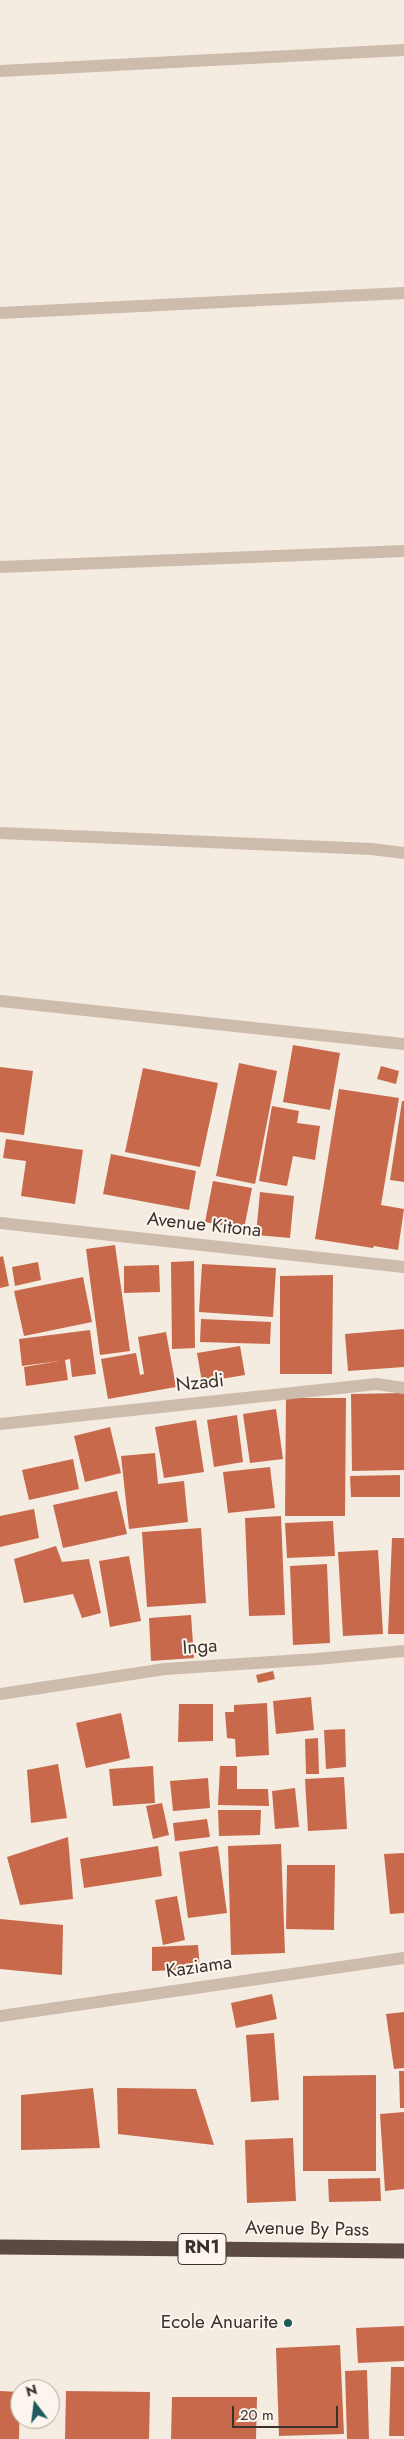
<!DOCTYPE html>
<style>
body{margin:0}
#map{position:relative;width:404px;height:2439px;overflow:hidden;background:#f4ebe1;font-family:Jost,sans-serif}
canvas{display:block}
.north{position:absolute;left:10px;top:2379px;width:50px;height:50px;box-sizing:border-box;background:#fbf5ee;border:1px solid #aea6a0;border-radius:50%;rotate:345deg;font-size:14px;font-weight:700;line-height:20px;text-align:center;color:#3b302b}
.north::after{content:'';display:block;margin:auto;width:18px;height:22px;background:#1f5a5e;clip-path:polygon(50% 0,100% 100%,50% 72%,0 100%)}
.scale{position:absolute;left:232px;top:2406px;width:106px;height:22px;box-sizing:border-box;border:2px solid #3b302b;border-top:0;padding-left:6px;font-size:15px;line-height:18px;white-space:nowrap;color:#3b302b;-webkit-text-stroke:4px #fbf5ee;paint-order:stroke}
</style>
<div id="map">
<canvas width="404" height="2439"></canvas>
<div class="north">N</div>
<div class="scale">20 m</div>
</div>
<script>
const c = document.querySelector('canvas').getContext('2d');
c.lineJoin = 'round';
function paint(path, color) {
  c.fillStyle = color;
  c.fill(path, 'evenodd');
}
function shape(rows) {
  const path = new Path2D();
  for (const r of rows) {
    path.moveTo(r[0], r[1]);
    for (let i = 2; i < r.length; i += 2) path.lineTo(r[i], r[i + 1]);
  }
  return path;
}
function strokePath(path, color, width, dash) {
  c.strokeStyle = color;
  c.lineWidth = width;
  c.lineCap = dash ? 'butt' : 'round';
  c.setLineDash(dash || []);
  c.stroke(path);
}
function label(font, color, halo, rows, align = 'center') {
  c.font = font + ' Jost,sans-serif';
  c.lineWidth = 4;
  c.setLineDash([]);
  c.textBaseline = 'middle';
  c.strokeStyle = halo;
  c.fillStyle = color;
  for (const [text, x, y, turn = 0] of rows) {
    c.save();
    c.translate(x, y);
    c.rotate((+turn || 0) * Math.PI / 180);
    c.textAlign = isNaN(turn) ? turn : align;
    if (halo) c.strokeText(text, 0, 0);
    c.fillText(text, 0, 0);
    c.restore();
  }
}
paint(shape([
 [293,1045,340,1053,330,1110,283,1102],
 [239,1063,277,1071,255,1184,216,1176],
 [381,1066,399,1071,396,1084,377,1079],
 [0,1067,33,1071,24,1135,0,1132],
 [143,1068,218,1083,200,1167,125,1152],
 [339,1089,399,1098,381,1205,404,1209,398,1250,374,1246,373,1248,315,1239],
 [402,1101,404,1101,404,1182,390,1180],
 [272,1106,299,1111,297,1123,320,1126,315,1160,293,1156,287,1186,259,1181],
 [6,1139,83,1150,75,1204,21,1196,26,1161,3,1158],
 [111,1154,196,1171,189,1210,103,1194],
 [213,1181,252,1188,244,1229,205,1222],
 [260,1192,294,1196,290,1238,256,1235],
 [115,1245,130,1351,100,1355,86,1249],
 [3,1256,9,1286,0,1288,0,1257],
 [194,1261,195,1348,172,1349,171,1262],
 [38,1262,41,1280,15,1286,12,1267],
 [202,1264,276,1268,273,1317,199,1312],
 [159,1265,160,1292,124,1293,124,1266],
 [333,1275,332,1374,280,1374,280,1276],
 [83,1277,92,1322,24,1336,14,1291],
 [201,1319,271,1322,270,1344,200,1342],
 [404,1329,404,1367,348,1371,345,1334],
 [90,1330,96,1374,72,1377,70,1359,65,1360,68,1380,26,1386,24,1367,59,1361,22,1366,19,1339],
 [166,1332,176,1387,108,1399,101,1359,136,1353,140,1375,144,1374,138,1337],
 [240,1346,245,1375,202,1382,197,1353],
 [404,1393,404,1470,352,1471,351,1394],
 [286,1398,346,1398,345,1516,285,1516],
 [276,1409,283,1459,250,1463,243,1414],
 [237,1415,243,1462,214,1467,207,1420],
 [196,1420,204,1472,164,1478,155,1427],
 [110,1427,121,1473,85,1482,74,1436],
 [155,1453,158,1484,184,1481,188,1522,129,1529,121,1456],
 [73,1459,79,1489,29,1500,22,1470],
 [270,1467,275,1508,228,1513,223,1472],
 [400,1475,400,1497,351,1497,350,1476],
 [117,1491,127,1534,63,1548,53,1505],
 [34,1509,39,1538,0,1547,0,1516],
 [281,1516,285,1615,249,1616,245,1518],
 [333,1521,335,1556,287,1558,285,1523],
 [201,1528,206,1603,147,1607,142,1532],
 [392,1538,404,1538,404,1634,388,1634],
 [56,1546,62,1562,89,1559,101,1613,82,1618,73,1594,24,1603,14,1559],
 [378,1550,383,1634,343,1636,338,1552],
 [129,1556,141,1621,110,1627,99,1561],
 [327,1564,330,1643,293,1645,290,1566],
 [191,1615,194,1658,151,1661,149,1618],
 [273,1671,275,1679,258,1683,256,1675],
 [311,1697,314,1730,276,1734,273,1701],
 [267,1703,269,1755,236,1757,235,1739,227,1738,225,1712,234,1712,234,1705],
 [179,1704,213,1704,213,1741,178,1742],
 [121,1713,130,1758,86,1768,76,1723],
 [345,1729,346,1767,326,1769,324,1730],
 [318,1738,319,1774,306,1774,305,1739],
 [58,1764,67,1818,31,1823,27,1770],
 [153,1766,155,1803,113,1806,109,1769],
 [220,1766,237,1766,237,1789,268,1789,269,1806,218,1805],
 [344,1777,347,1829,308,1831,305,1779],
 [208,1778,210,1808,173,1811,170,1781],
 [295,1788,299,1827,275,1829,272,1791],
 [162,1803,169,1835,153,1839,146,1806],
 [218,1810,261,1810,260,1835,219,1836],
 [207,1819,210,1837,175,1841,173,1823],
 [68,1837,73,1899,20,1905,7,1857],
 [281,1844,285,1953,231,1955,228,1846],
 [158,1846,162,1876,84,1888,80,1859],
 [218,1846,227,1913,188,1918,179,1852],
 [404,1853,404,1913,390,1914,384,1854],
 [287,1865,335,1865,334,1930,286,1929],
 [177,1896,185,1940,163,1945,155,1900],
 [0,1919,63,1925,62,1975,0,1969],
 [198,1945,200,1969,152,1971,152,1947],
 [272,1994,277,2019,236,2028,231,2003],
 [404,2012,404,2068,394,2069,386,2014],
 [274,2033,279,2100,251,2102,246,2035],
 [399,2071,404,2071,404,2108,400,2108],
 [376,2075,376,2171,303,2171,303,2076],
 [93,2088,100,2148,21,2150,21,2095],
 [117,2088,196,2089,214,2145,118,2134],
 [404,2112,404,2189,385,2191,380,2114],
 [293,2138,296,2201,247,2203,245,2140],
 [380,2178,381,2201,329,2202,328,2179],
 [404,2326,404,2361,358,2363,356,2328],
 [340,2345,344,2434,279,2436,276,2348],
 [391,2367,404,2367,404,2436,389,2436],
 [367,2370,369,2439,347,2439,345,2371],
 [0,2391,20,2392,19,2439,0,2439],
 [66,2391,150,2392,149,2439,65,2439],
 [172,2397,257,2397,256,2439,171,2439]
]), '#c8694b');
strokePath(shape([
 [0,71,404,50],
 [0,313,404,293],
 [0,567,404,551],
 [0,833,372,849,404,853],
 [0,1001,404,1044],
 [0,1223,404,1267],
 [0,1424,377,1384,404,1388],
 [0,1694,165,1669,317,1659,404,1651],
 [0,2016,404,1958]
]), '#cdbbac', 12);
strokePath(shape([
 [0,2247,404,2251]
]), '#5c4a42', 15);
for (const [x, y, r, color] of [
 [288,2323,5,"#1f5a5e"]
]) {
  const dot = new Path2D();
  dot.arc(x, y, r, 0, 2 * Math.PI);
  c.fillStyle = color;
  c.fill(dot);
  strokePath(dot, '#fbf5ee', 2);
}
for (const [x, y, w] of [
 [202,2249,48]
]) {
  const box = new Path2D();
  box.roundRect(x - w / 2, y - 15.5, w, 31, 4);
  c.fillStyle = '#fbf5ee';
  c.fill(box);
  strokePath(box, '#3b302b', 1);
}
label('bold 18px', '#3b302b', null, [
 ["RN1",202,2249]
]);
label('19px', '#3b302b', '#fbf5ee', [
 ["Avenue Kitona",204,1226,6],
 ["Nzadi",200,1384,-6],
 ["Inga",200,1648,-4],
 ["Kaziama",199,1968,-8],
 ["Avenue By Pass",307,2230,1]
]);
label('19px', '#3b302b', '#fbf5ee', [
 ["Ecole Anuarite",278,2323]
], 'right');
</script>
